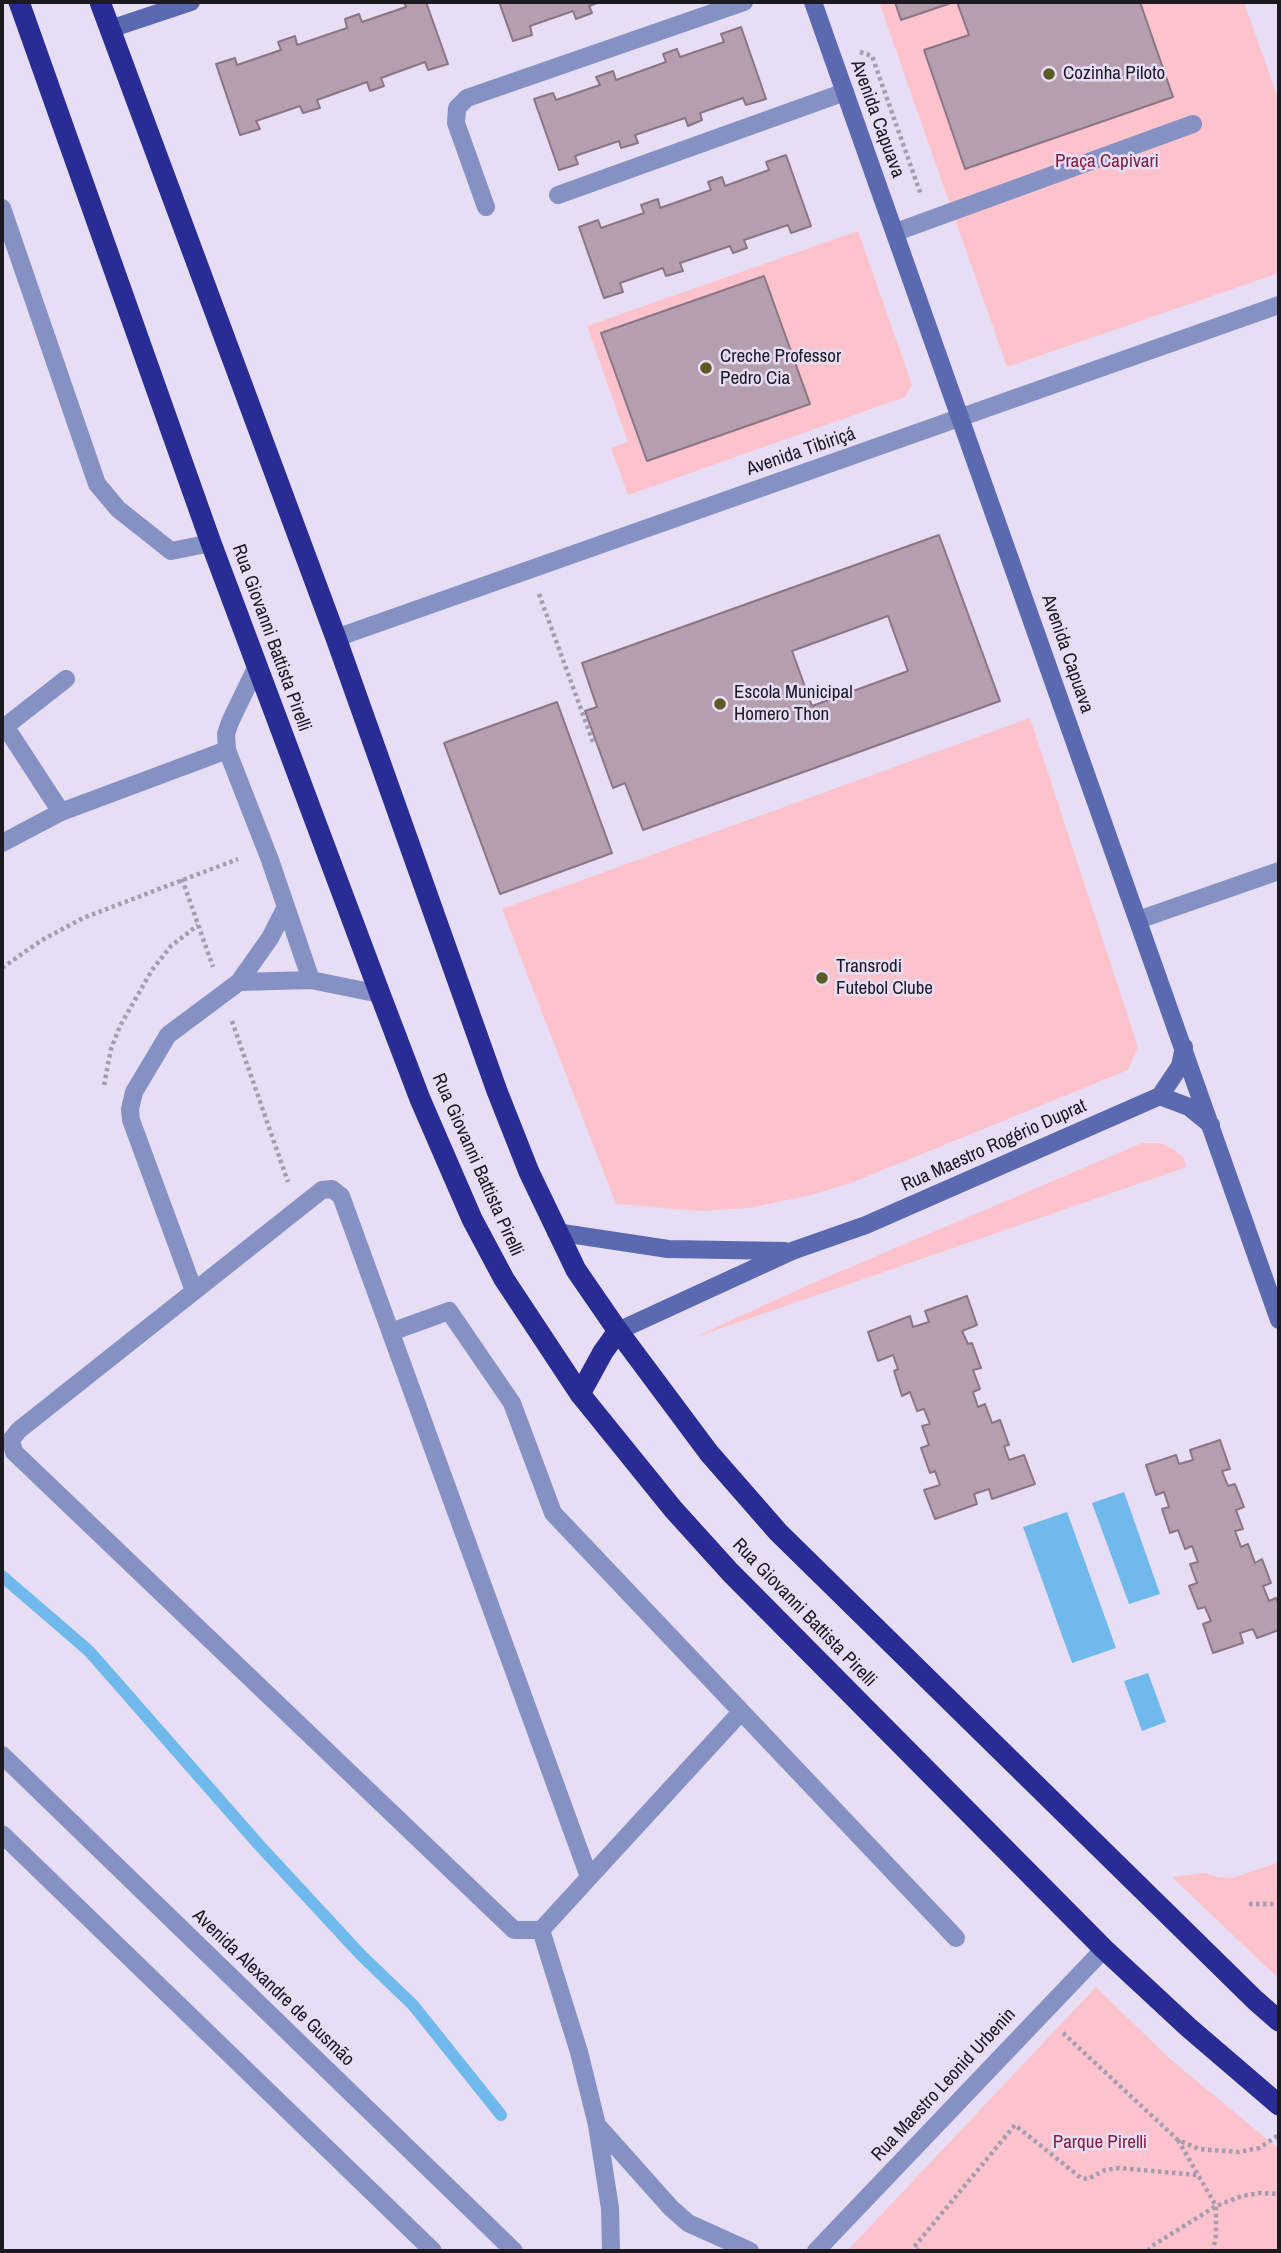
<!DOCTYPE html>
<meta charset="utf-8">
<style>
body{margin:0}
#map{position:relative;width:1281px;height:2253px;overflow:hidden;background:#e7ddf4;font-family:"Archivo Narrow",sans-serif}
canvas{display:block}
.frame{position:absolute;inset:0;border:4px solid #1c1921;pointer-events:none}
</style>
<div id="map">
<canvas width="1281" height="2253"></canvas>
<div class="frame"></div>
</div>
<script>
const c = document.querySelector('canvas').getContext('2d');
c.lineJoin = 'round';
function paint(path, color) {
  c.fillStyle = color;
  c.fill(path, 'evenodd');
}
function shape(rows) {
  const path = new Path2D();
  for (const r of rows) {
    path.moveTo(r[0], r[1]);
    for (let i = 2; i < r.length; i += 2) path.lineTo(r[i], r[i + 1]);
  }
  return path;
}
function strokePath(path, color, width, dash) {
  c.strokeStyle = color;
  c.lineWidth = width;
  c.lineCap = dash ? 'butt' : 'round';
  c.setLineDash(dash || []);
  c.stroke(path);
}
function label(font, color, halo, rows, align = 'center') {
  c.font = font + ' "Archivo Narrow",sans-serif';
  c.lineWidth = 5;
  c.setLineDash([]);
  c.textBaseline = 'middle';
  c.strokeStyle = halo;
  c.fillStyle = color;
  for (const [text, x, y, turn = 0] of rows) {
    c.save();
    c.translate(x, y);
    c.rotate((+turn || 0) * Math.PI / 180);
    c.textAlign = isNaN(turn) ? turn : align;
    if (halo) c.strokeText(text, 0, 0);
    c.fillText(text, 0, 0);
    c.restore();
  }
}
paint(shape([
 [879,2,1244,2,1279,101,1279,273,1007,367],
 [858,231,912,385,905,397,628,495,611,448,628,442,587,326],
 [1030,718,1138,1047,1128,1070,851,1183,807,1196,749,1208,701,1211,616,1204,502,909],
 [1142,1143,1160,1143,1173,1149,1183,1157,1187,1167,693,1338,804,1287],
 [1279,1862,1279,1979,1172,1877,1205,1873,1217,1877,1233,1878],
 [1096,1987,1170,2059,1279,2149,1279,2251,847,2251]
]), '#fdc3cc');
paint(shape([
 [1124,1492,1160,1594,1129,1604,1092,1503],
 [1067,1512,1116,1648,1072,1663,1023,1527],
 [1148,1673,1166,1722,1142,1731,1124,1681]
]), '#6fb9ed');
strokePath(shape([
 [2,1576,89,1651,260,1846,361,1955,413,2005,501,2115]
]), '#6fb9ed', 12);
const building = shape([
 [404,2,426,2,448,64,428,70,425,62,381,78,384,86,370,91,367,82,317,100,320,108,303,113,300,106,256,121,260,129,240,135,216,64,235,58,237,65,281,50,278,42,295,36,297,45,347,28,345,19,359,14,362,22,406,7,404,2],
 [499,2,600,2,589,6,592,13,576,19,573,11,530,26,532,35,513,41,499,2],
 [895,2,954,2,901,20,895,2],
 [957,2,1140,2,1173,97,965,169,924,50,969,35,957,2],
 [741,27,766,99,746,105,743,98,700,113,702,120,688,126,685,118,635,135,638,143,621,148,619,141,575,156,578,164,559,170,534,99,553,93,556,100,600,85,596,77,613,71,616,80,666,62,663,54,677,49,680,57,724,42,721,34,741,27],
 [786,155,811,226,791,233,788,225,744,240,747,248,733,253,730,246,680,263,683,271,666,276,663,268,620,283,623,292,604,298,579,227,598,220,601,228,644,213,641,205,658,199,660,208,711,190,708,182,722,177,725,186,769,170,766,162,786,155],
 [764,276,810,404,647,461,601,333,764,276],
 [939,535,1000,701,643,830,625,783,613,788,585,711,597,707,582,663,939,535],
 [888,616,908,671,812,706,792,651,888,616],
 [557,702,612,853,500,894,444,743,557,702],
 [967,1296,977,1325,962,1331,968,1344,972,1343,981,1368,973,1370,980,1389,973,1392,978,1407,985,1404,992,1423,1000,1420,1009,1445,1004,1446,1009,1460,1024,1455,1035,1484,992,1499,989,1489,974,1494,977,1504,935,1519,924,1490,940,1485,935,1471,930,1473,921,1448,929,1445,922,1426,930,1424,924,1409,917,1411,910,1392,902,1396,894,1371,898,1369,893,1355,878,1361,868,1332,910,1316,913,1327,929,1322,925,1311,967,1296],
 [1220,1440,1230,1469,1222,1471,1228,1486,1235,1484,1244,1507,1236,1510,1243,1529,1235,1531,1241,1547,1248,1544,1255,1563,1262,1559,1271,1583,1263,1586,1269,1601,1276,1598,1279,1606,1279,1630,1257,1638,1253,1629,1240,1633,1243,1643,1213,1653,1203,1624,1211,1621,1205,1607,1198,1609,1189,1586,1197,1583,1190,1564,1198,1562,1192,1546,1185,1549,1178,1530,1170,1533,1162,1509,1169,1507,1164,1492,1156,1495,1146,1465,1176,1455,1179,1464,1193,1460,1190,1450,1220,1440]
]);
paint(building, '#b59fae');
strokePath(building, '#8a7584', 2);
strokePath(shape([
 [860,52,872,56,921,195],
 [539,594,594,745],
 [182,879,213,967],
 [2,968,42,940,83,918,238,859],
 [232,1021,288,1182],
 [104,1085,111,1049,120,1026,152,970,171,946,198,925],
 [1249,1904,1279,1904],
 [1063,2033,1178,2140,1199,2149,1238,2152,1259,2148,1279,2135],
 [1178,2140,1216,2206,1216,2235,1213,2251],
 [919,2251,914,2247,1015,2125,1081,2178,1088,2179,1105,2170,1119,2168,1197,2175],
 [1148,2251,1152,2246,1216,2206,1242,2196,1260,2193,1279,2194]
]), '#a59daf', 4.5, [3.5, 3.5]);
strokePath(shape([
 [558,195,845,92],
 [486,207,456,123,457,108,467,98,744,2],
 [2,208,97,484,118,509,171,551,211,543],
 [896,232,1193,124],
 [257,666,230,722,226,734,227,750,270,860,311,980,380,994],
 [5,726,61,812],
 [2,729,66,679],
 [2,843,61,812,227,750],
 [239,982,311,980],
 [194,1291,131,1120,130,1109,134,1092,168,1035,239,982,270,938,286,907],
 [391,1332,449,1311,512,1403,553,1513,956,1938],
 [741,1712,541,1930,579,2052,597,2125,671,2208,688,2223,750,2251],
 [2,1755,514,2251],
 [2,1834,433,2251],
 [541,1930,514,1930,14,1452,11,1440,19,1430,322,1190,332,1189,341,1196,589,1877],
 [597,2125,610,2208,611,2251]
]), '#8591c3', 18);
strokePath(shape([
 [336,638,1279,305],
 [1138,920,1279,871],
 [816,2251,1104,1949]
]), '#8591c3', 18);
strokePath(shape([
 [813,2,1279,1320],
 [110,29,191,2],
 [1160,1096,1189,1107,1211,1125],
 [556,1232,668,1249,785,1251],
 [618,1331,792,1251,866,1225,1160,1096,1180,1066,1184,1047]
]), '#5a69b0', 18);
strokePath(shape([
 [19,2,211,543,380,994,420,1099,472,1219,504,1279,580,1394,673,1509,730,1572,1104,1949,1188,2027,1279,2105],
 [100,2,336,638,497,1091,529,1172,576,1270,618,1331,709,1453,778,1532,1255,2000,1279,2021],
 [580,1394,603,1352,618,1331]
]), '#282c94', 21);
for (const [x, y, r, color] of [
 [1049,74,7,"#5e5a26"],
 [706,368,7,"#5e5a26"],
 [720,704,7,"#5e5a26"],
 [822,978,7,"#5e5a26"]
]) {
  const dot = new Path2D();
  dot.arc(x, y, r, 0, 2 * Math.PI);
  c.fillStyle = color;
  c.fill(dot);
  strokePath(dot, '#e7ddf4', 2.5);
}
label('19px', '#1c1921', '#e7ddf4', [
 ["Cozinha Piloto",1063,74],
 ["Creche Professor",720,357],
 ["Pedro Cia",720,379],
 ["Escola Municipal",734,693],
 ["Homero Thon",734,715],
 ["Transrodi",836,967],
 ["Futebol Clube",836,989]
], 'left');
label('19px', '#1c1921', '#e7ddf4', [
 ["Avenida Capuava",877,119,70],
 ["Avenida Tibiriçá",801,452,-19],
 ["Rua Giovanni Battista Pirelli",271,638,70],
 ["Avenida Capuava",1067,654,71],
 ["Rua Maestro Rogério Duprat",994,1146,-24],
 ["Rua Giovanni Battista Pirelli",477,1165,66],
 ["Rua Giovanni Battista Pirelli",804,1613,46],
 ["Avenida Alexandre de Gusmão",273,1988,44],
 ["Rua Maestro Leonid Urbenin",944,2085,-47]
]);
label('19px', '#84203d', '#e7ddf4', [
 ["Praça Capivari",1107,162],
 ["Parque Pirelli",1100,2143]
]);
</script>
